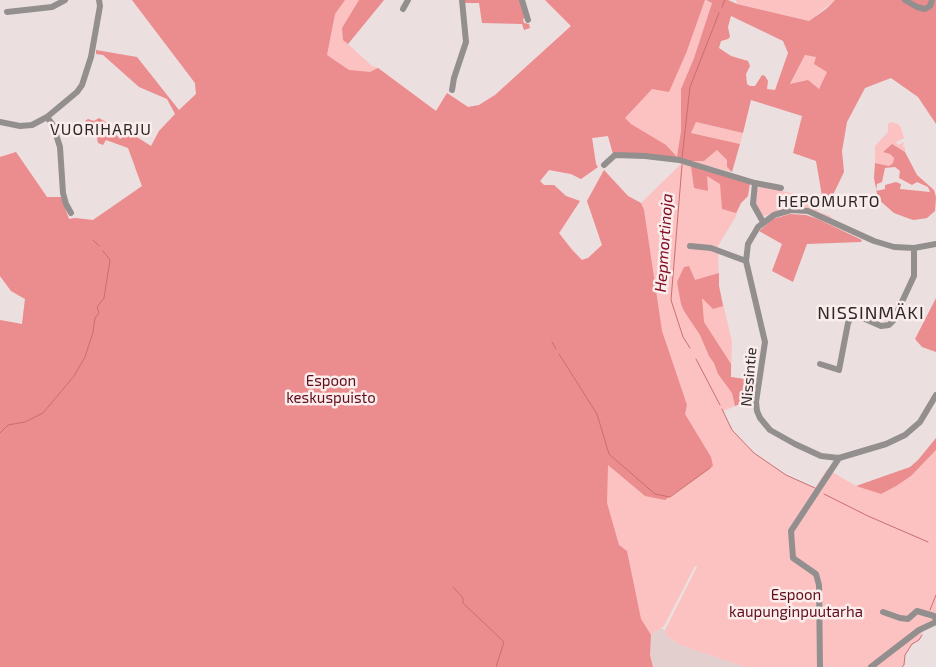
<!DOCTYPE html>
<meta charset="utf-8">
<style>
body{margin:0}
canvas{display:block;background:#ecdfdf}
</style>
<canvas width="936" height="667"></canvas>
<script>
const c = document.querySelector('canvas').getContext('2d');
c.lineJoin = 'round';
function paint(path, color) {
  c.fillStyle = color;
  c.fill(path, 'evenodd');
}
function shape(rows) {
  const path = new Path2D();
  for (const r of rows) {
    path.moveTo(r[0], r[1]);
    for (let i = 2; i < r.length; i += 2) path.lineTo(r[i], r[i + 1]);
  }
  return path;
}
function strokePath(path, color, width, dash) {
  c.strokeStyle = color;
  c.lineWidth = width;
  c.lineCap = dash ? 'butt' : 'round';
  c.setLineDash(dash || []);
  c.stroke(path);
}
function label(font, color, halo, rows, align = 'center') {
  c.font = font + ' "Exo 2",sans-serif';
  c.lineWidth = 5;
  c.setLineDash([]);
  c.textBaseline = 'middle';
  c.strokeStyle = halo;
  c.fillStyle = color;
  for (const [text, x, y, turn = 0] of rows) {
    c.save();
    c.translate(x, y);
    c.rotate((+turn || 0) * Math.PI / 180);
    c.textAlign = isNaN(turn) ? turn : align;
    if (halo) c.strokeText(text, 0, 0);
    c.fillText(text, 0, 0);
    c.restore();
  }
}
paint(shape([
 [661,628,665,630,668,637,680,645,745,667,653,667,650,655,651,635]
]), '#e4cfcf');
paint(shape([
 [132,0,384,0,348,44,372,66,378,68,436,111,447,93,468,107,479,105,495,95,571,26,545,0,687,51,705,0,712,3,694,58,681,89,681,131,678,157,613,154,608,136,592,138,596,164,598,167,581,179,571,174,549,170,540,181,544,185,554,185,566,196,580,201,559,234,582,260,588,258,602,245,587,201,604,170,628,196,641,203,682,163,732,179,748,196,741,203,735,218,718,246,719,286,732,342,731,377,758,381,755,402,740,404,723,411,732,430,754,453,786,475,815,488,827,469,856,486,881,494,911,476,936,450,936,622,925,627,919,640,912,644,905,655,904,665,902,667,745,667,680,645,668,637,665,630,697,567,695,566,664,626,651,635,650,655,653,667,0,667,0,320,22,324,25,299,11,291,0,276,0,157,16,152,47,197,61,197,69,219,75,218,93,220,142,187,135,168,143,162,159,131,196,94,195,83],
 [736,0,835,0,809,21,737,4],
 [805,55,816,57,827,72,819,89,790,85],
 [696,122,743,133,740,144,691,133],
 [891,122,898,124,901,128,904,138,896,142,898,145,904,142,903,147,905,147,905,152,892,144,883,152,890,154,894,158,893,163,889,166,875,163,875,146,888,132,888,124],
 [717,150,727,160,727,167,732,172,690,161,704,161],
 [761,185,817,200,814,204,818,212,831,216,830,219,801,208,763,216,757,207,755,197,756,190]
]), '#fbc2c1');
paint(shape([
 [132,0,345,0,335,14,327,55,349,70,370,72,378,68,436,111,447,93,468,107,479,105,495,95,571,26,545,0,705,0,687,51,669,92,652,89,625,118,631,124,666,145,677,157,681,131,681,89,694,58,712,3,706,0,728,0,737,4,809,21,826,9,835,0,936,0,936,124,918,97,891,78,865,88,847,122,842,151,844,172,831,199,827,199,822,196,816,161,793,153,802,116,751,100,743,133,696,122,691,133,740,144,732,172,727,167,727,160,717,150,704,161,690,161,613,154,608,136,592,138,596,164,598,167,581,179,571,174,549,170,540,181,544,185,554,185,566,196,580,201,559,233,572,250,582,260,588,258,602,245,587,201,604,170,628,196,641,203,644,210,662,331,687,405,685,414,711,457,713,466,665,500,645,496,608,465,607,503,619,545,627,551,641,619,651,635,650,655,653,667,0,667,0,320,22,324,25,299,11,291,0,276,0,157,16,152,47,197,61,197,69,219,75,218,93,220,142,186,128,148,106,140,103,145,98,143,97,138,86,125,85,121,88,119,94,121,99,118,111,125,110,127,120,139,129,132,151,146,159,131,175,114,167,99,139,87,103,55,96,54,96,50,137,57,179,110,196,94,195,83],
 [731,16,783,41,788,53,775,90,767,89,768,81,765,76,762,75,755,86,750,86,747,84,746,74,750,66,748,61,731,56,719,48,721,41,728,39,730,37,728,27],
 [805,55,816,57,814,64,827,72,819,89,808,80,790,84],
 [359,0,384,0,348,44,343,40,342,28],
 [465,0,520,0,525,18,523,19,524,23,529,24,530,28,524,30,522,24,482,23,479,3,465,3],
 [892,144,905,152,917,175,934,190,936,197,935,211,927,218,914,220,910,219,894,213,878,199,874,178,875,163,889,166,893,163,894,158,890,154,883,152],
 [895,167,900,171,899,178,912,185,917,182,928,187,930,192,900,189,901,184,896,182,885,185,885,189,876,191,877,184,882,182,885,168],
 [691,166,750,183,748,196,741,203,736,213,722,209,720,184,707,176,708,191,694,188],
 [790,214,806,215,818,219,862,240,861,242,807,244,793,282,772,271,782,244,759,231,773,219],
 [689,266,695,280,719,273,719,286,723,306,713,309,702,298,704,322,731,364,731,377,758,381,755,402,740,404,735,406,732,393,718,374,714,363,709,356,700,335,684,311,681,304,677,282,684,267],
 [936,298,936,352,922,347,915,339],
 [936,438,936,450,911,476,896,486,881,494,856,486,910,467,918,460]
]), '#eb8c8e');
strokePath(shape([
 [722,7,725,0],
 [682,158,690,87,719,13],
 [682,165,671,300,683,337,690,348],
 [93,240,99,246],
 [552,342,556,349],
 [559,354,597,414,609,454,655,494,670,497,710,468],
 [696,359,720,405],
 [722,409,732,430,754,453,786,475,815,488],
 [0,433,8,425,25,422,43,413,74,376,85,357,93,332,95,318,99,313,97,307,104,298,110,260,103,251],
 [824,494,868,516,928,542],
 [453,587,463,598,463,603,504,642,496,667],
 [930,610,936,595],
 [902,667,904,665,905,655,912,644,919,640,922,635]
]), '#ca6e71', 1);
strokePath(shape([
 [522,0,528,20],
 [905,0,917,7,925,9,930,6,932,0],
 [403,9,408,0],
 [7,12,52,7,65,0],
 [452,90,454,78,466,42,462,0],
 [47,117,53,125,60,147,63,193,66,204,71,213],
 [0,122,20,126,32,125,47,117,77,92,82,85,91,57,100,6,99,0],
 [604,165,615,155,645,156,679,160,755,183,753,204,763,222],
 [755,183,781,188],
 [936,244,914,248,894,247,874,241,808,211,791,210,774,215,758,227,748,244,746,261,765,342,756,402,757,411,760,418,770,430,795,444,821,456,839,458,886,444,905,435,920,422,936,395],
 [690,246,711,248,746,261],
 [820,364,839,370,848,323,852,316,856,315,881,326,889,325,893,321,914,276,914,248],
 [883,612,900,618,908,619,917,611,934,616,936,620],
 [820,667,819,585,816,574,793,558,791,531,839,458],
 [871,667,919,630,936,622]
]), '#948f8f', 6);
label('15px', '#2d2928', '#faedec', [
 ["Nissintie",749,377,-85]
]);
label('15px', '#610c1a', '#faedec', [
 ["Espoon",331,381],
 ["keskuspuisto",331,398],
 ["Espoon",796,595],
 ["kaupunginpuutarha",796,612]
]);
c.letterSpacing = '1px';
label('16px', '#2d2928', '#faedec', [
 ["VUORIHARJU",101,130],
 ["HEPOMURTO",829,202]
]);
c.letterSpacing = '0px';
label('italic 16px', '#800e23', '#faedec', [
 ["Hepmortinoja",664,243,-86]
]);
c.letterSpacing = '1px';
label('18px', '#2d2928', '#faedec', [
 ["NISSINMÄKI",871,313]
]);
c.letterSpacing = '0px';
</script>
